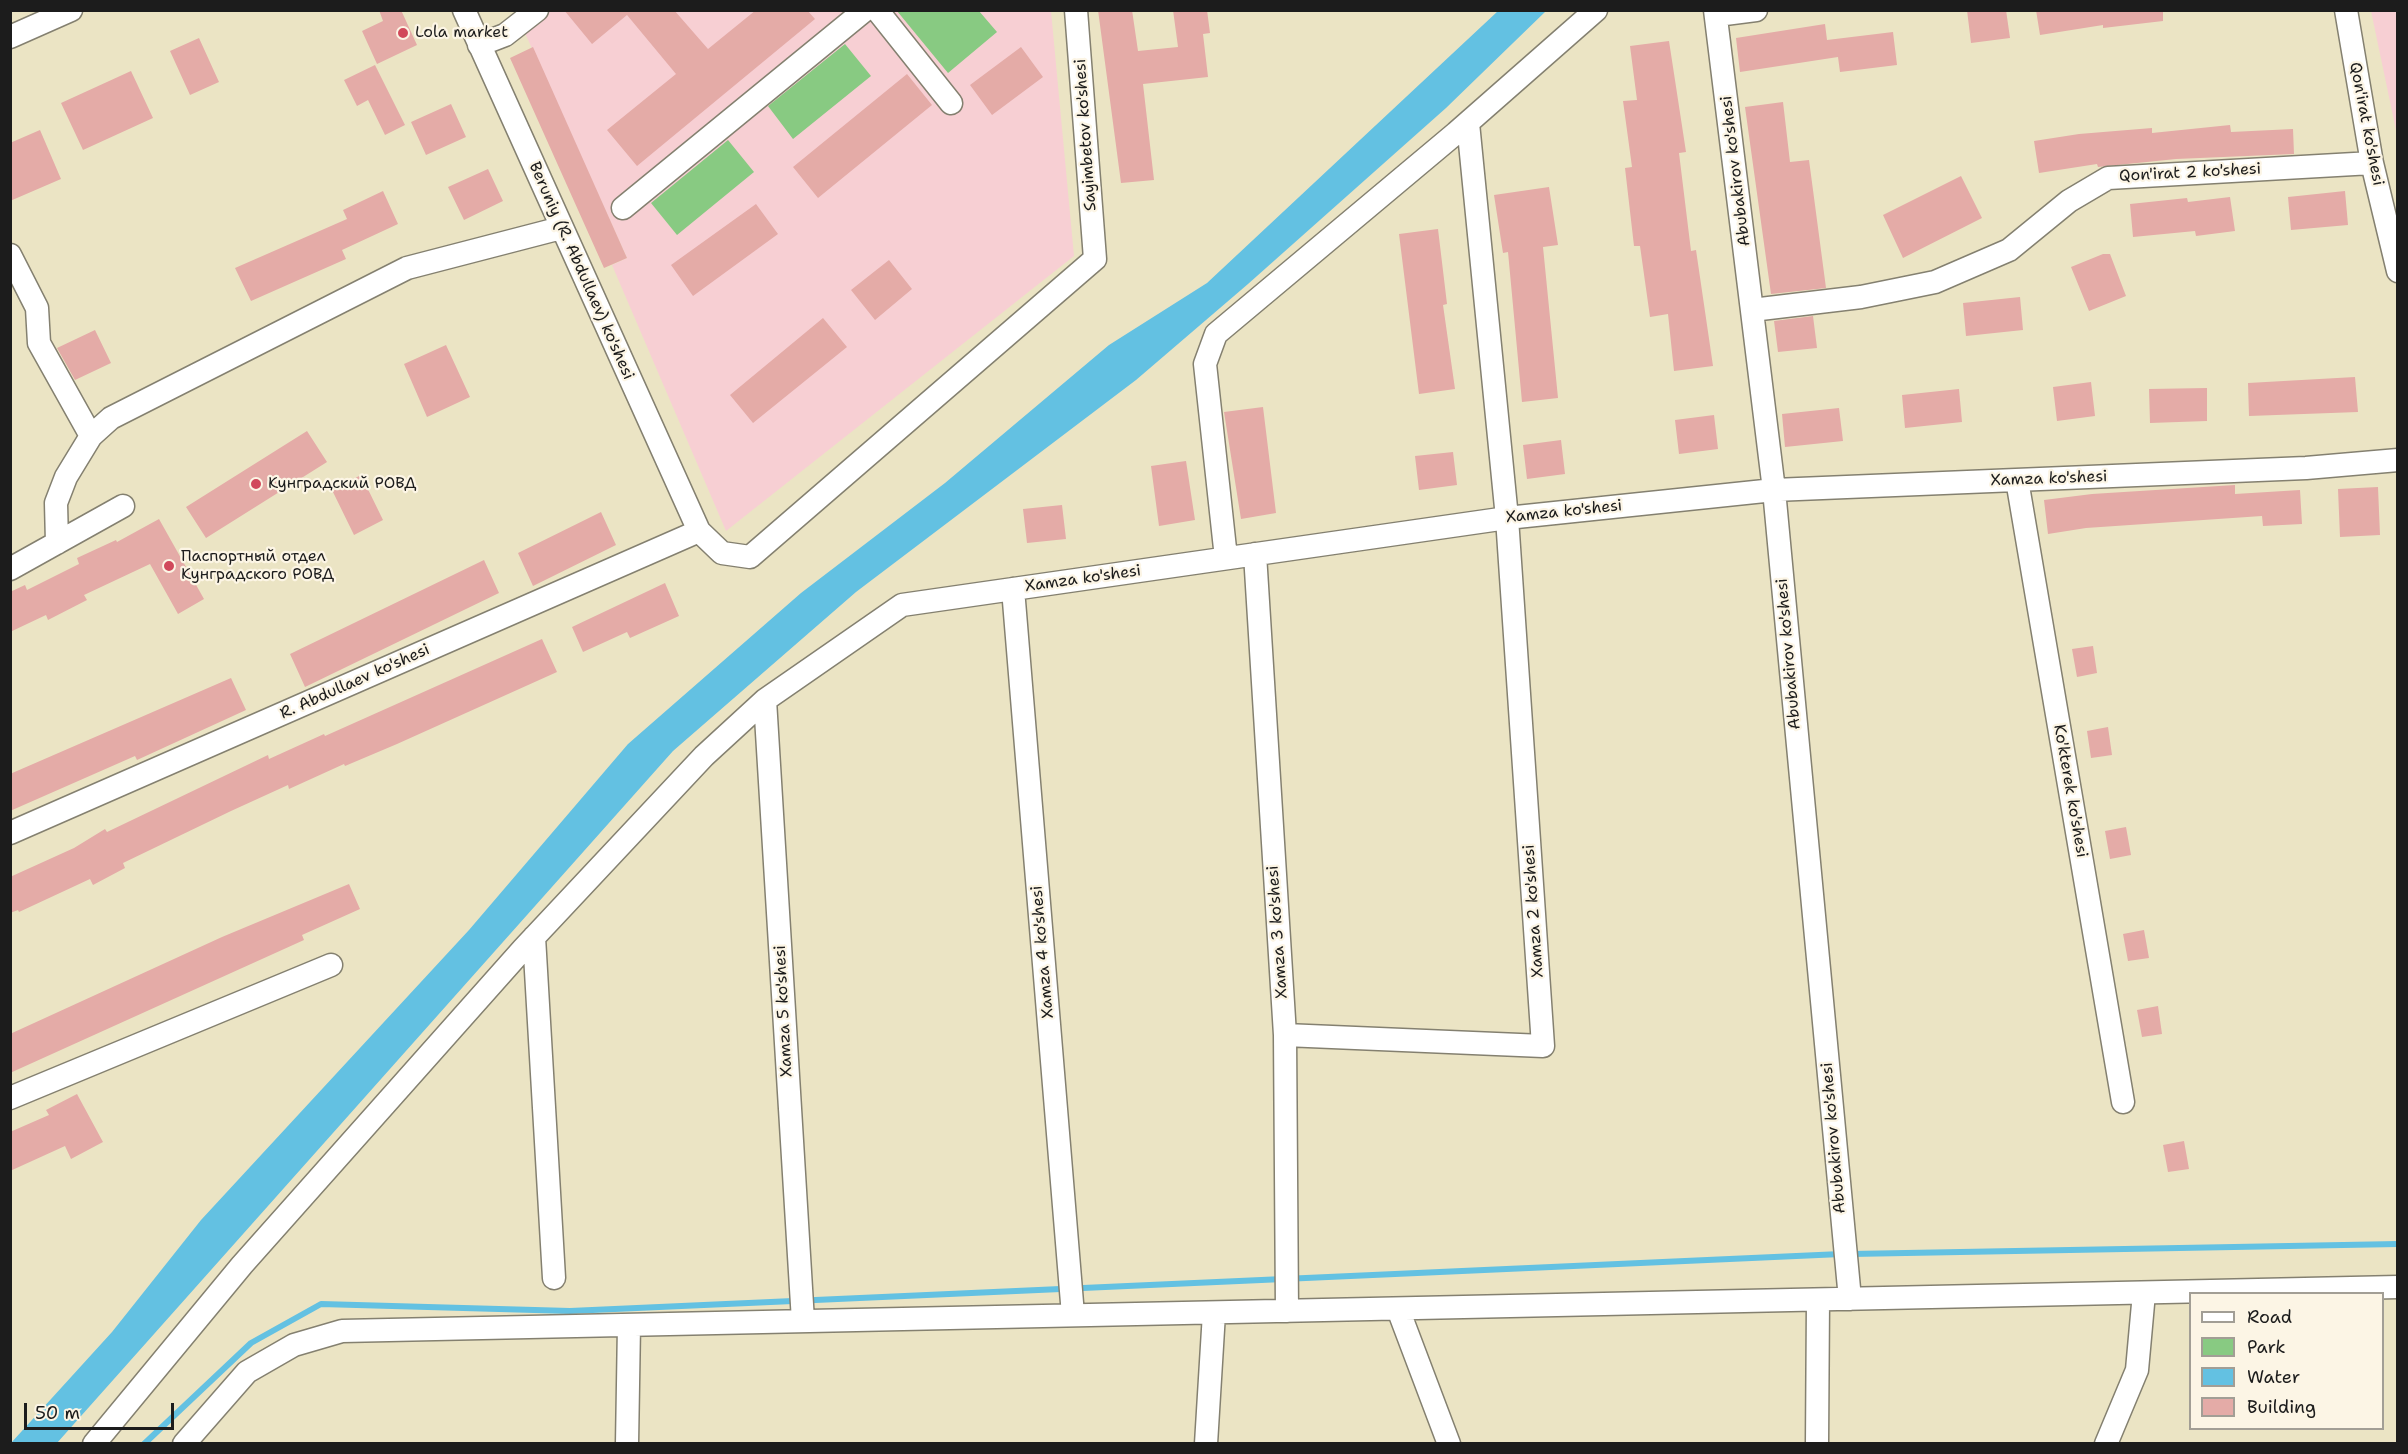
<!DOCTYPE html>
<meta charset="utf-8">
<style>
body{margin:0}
#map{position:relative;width:2408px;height:1454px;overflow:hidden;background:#ebe4c4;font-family:"Shantell Sans",sans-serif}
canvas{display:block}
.frame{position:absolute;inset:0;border:12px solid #1c1c1c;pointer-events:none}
.legend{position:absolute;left:2189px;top:1292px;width:195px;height:138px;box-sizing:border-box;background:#fcf5e5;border:2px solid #a29e95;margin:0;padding:8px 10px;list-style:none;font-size:18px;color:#1c1c1c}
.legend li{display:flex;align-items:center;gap:12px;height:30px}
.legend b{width:30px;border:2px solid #a29e95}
.scale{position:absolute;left:24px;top:1403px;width:150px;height:27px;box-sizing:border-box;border:3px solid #1c1c1c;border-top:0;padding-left:8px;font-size:18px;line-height:21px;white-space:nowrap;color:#1c1c1c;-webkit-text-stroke:4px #fcf5e5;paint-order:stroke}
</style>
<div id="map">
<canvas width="2408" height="1454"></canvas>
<div class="frame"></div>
<ul class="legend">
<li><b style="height:8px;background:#fff"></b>Road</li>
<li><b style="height:16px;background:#88ca82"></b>Park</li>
<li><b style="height:16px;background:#63c1e2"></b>Water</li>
<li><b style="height:16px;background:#e4aba7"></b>Building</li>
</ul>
<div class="scale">50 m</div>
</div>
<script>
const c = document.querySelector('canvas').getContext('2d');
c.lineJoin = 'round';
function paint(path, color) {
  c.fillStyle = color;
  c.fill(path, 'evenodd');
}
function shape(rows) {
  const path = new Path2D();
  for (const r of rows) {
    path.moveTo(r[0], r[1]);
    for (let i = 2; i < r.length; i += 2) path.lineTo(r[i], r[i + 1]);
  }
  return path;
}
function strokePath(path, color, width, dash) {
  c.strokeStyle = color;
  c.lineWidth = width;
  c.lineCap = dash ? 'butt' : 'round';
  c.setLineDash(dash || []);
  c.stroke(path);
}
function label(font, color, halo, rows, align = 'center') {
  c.font = font + ' "Shantell Sans",sans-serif';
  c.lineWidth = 4.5;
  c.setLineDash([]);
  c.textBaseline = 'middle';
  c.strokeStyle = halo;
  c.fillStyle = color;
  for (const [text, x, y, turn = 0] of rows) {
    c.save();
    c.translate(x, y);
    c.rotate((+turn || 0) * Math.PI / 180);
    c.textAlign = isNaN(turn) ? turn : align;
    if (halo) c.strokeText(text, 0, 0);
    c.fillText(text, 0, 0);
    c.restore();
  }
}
paint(shape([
 [515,11,1051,11,1074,256,726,531,612,265,627,258],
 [2371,11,2397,11,2397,135]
]), '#f7cfd3');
paint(shape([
 [897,11,979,11,997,32,948,73],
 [845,44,871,76,793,139,768,106],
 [728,140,754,172,677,235,651,203]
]), '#88ca82');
paint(shape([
 [1498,11,1546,11,1446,108,1248,284,1136,380,856,592,673,751,57,1443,11,1443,112,1332,201,1220,469,930,628,744,801,593,945,483,1109,345,1207,283]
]), '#63c1e2');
strokePath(shape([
 [1851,1254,2398,1244],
 [144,1444,251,1343,321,1304,570,1311,1841,1254]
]), '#63c1e2', 6);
paint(shape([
 [379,10,401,10,417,45,377,64,362,31,383,21],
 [564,10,674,10,708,49,756,10,807,10,815,19,637,166,607,130,676,74,627,15,592,44],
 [1098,10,1132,10,1138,51,1178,47,1173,10,1207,10,1210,33,1203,34,1208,77,1143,84,1154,180,1121,183],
 [1967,10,2006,10,2010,38,1971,43],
 [2036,10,2163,10,2163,21,2103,28,2103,25,2040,35],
 [1825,24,1827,40,1893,32,1897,65,1840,72,1838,57,1740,72,1736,38],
 [199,38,219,82,190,95,170,51],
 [1669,41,1686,152,1679,153,1691,251,1696,250,1713,366,1674,371,1668,314,1650,317,1640,246,1634,246,1625,168,1632,167,1623,101,1637,100,1630,46],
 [533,47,627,258,604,268,510,58],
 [1021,47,1043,77,992,115,970,85],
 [375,65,405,125,385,135,368,100,357,106,344,80],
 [131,71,153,118,83,150,61,103],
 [907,74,932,105,818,198,793,167],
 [1783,102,1790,162,1809,160,1826,288,1771,294,1745,107],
 [451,104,466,137,426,155,411,122],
 [2230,125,2231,132,2293,129,2294,154,2176,159,2098,167,2097,164,2039,173,2034,141,2079,134,2152,128,2152,133],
 [40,130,61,179,10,201,10,143],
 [488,169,503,201,464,220,448,187],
 [1961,176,1982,218,1903,258,1883,215],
 [1549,187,1558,245,1543,247,1558,398,1522,402,1508,252,1503,253,1494,195],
 [383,191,398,224,342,250,346,259,251,301,235,268,347,219,343,210],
 [2345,191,2348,225,2291,230,2288,197],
 [2230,197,2235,231,2196,236,2195,231,2133,237,2130,204,2187,198,2188,202],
 [756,204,778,234,693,296,671,265],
 [1438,229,1447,304,1443,305,1455,389,1419,394,1399,234],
 [2103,254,2110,254,2126,296,2089,311,2071,267],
 [889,260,912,289,875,320,851,290],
 [2020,297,2023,330,1966,336,1963,303],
 [1813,316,1817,348,1778,352,1774,321],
 [823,318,847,347,753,423,730,395],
 [95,330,111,363,75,380,57,348],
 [446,345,470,397,427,417,404,364],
 [2355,377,2358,412,2249,416,2248,383],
 [2091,382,2095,416,2057,421,2053,387],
 [2207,388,2207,421,2150,423,2149,389],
 [1959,389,1962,422,1905,428,1902,395],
 [1263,407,1276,513,1241,519,1224,412],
 [1839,408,1843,441,1785,447,1782,414],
 [1714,415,1718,449,1679,454,1675,420],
 [307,431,327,462,206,538,186,507],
 [1561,440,1565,474,1527,479,1523,445],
 [1453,452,1457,485,1419,490,1415,456],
 [1186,461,1195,520,1159,526,1151,466],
 [361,475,383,520,354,535,332,490],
 [2235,485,2235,494,2300,490,2302,524,2263,526,2262,516,2086,528,2048,534,2044,500,2092,494],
 [2378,487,2380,535,2340,537,2338,489],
 [1062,505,1066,539,1027,543,1023,509],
 [601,512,616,545,533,586,518,553],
 [159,519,204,599,178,614,150,564,84,595,87,600,48,620,46,615,10,632,10,592,25,585,27,590,79,564,77,558,116,540,117,542],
 [484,560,499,593,305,687,290,654],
 [665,583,679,616,630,638,627,632,583,652,572,627],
 [542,639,557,672,397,744,345,766,344,764,289,789,288,785,231,811,123,863,125,868,93,885,90,879,19,912,18,910,10,913,10,877,74,848,105,829,107,832,268,755,269,759,324,734,325,736],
 [2093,646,2097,673,2077,677,2072,649],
 [231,678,246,710,137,760,135,756,10,811,10,774],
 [2108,727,2112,755,2091,758,2087,731],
 [2126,827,2131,855,2110,859,2105,831],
 [349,884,360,909,302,935,304,940,10,1073,10,1034,222,937],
 [2144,930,2149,958,2128,961,2123,934],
 [2158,1006,2162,1034,2142,1037,2137,1010],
 [77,1094,103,1142,71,1159,65,1146,10,1171,10,1132,49,1115,46,1110],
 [2184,1141,2189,1169,2168,1172,2163,1145]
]), '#e4aba7');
const minor = shape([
 [464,10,699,531,722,553,750,557,1095,259,1076,10],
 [877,10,951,103],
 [1715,10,1774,490,1850,1299],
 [2346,10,2372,163,2398,271],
 [1717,15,1756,10],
 [10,37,71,10],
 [479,45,505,35,537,10],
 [623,208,865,10],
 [10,255,37,308,39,343,91,436],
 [1752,310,1861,297,1935,282,2009,250,2069,201,2108,178,2372,163],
 [2017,480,2123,1102],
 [57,543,56,503,66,477,91,436,111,418,407,268,561,228],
 [1255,554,1285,1035,1287,1311],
 [1226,558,1205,364,1216,334,1456,133,1596,10],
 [10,569,123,506],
 [1013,589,1073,1315],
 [765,700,803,1321],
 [10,833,699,531],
 [534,937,554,1278],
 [1285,1035,1543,1046,1507,518,1468,123],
 [10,1098,331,965],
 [1398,1309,1449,1444],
 [94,1444,242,1265,523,949,704,756,765,700,902,605,1507,518,1774,490,2306,468,2398,460],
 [184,1444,247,1372,294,1345,342,1331,2398,1287],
 [627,1444,629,1325],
 [1206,1444,1214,1313],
 [1817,1444,1818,1300],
 [2106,1444,2137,1370,2144,1293]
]);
strokePath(minor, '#848070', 25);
strokePath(minor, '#fff', 22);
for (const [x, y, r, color] of [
 [403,33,6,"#d1495b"],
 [256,484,6,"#d1495b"],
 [169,566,6,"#d1495b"]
]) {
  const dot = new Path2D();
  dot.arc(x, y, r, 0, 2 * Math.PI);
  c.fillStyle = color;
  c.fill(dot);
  strokePath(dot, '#fcf5e5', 2);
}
label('16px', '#1c1c1c', '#fcf5e5', [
 ["Lola market",415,33],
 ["Кунградский РОВД",268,484],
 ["Паспортный отдел",181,557],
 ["Кунградского РОВД",181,575]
], 'left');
label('16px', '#1c1c1c', '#fcf5e5', [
 ["Qon'irat ko'shesi",2366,124,79],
 ["Sayimbetov ko'shesi",1086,135,-94],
 ["Abubakirov ko'shesi",1736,171,-97],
 ["Qon'irat 2 ko'shesi",2190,173,-3],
 ["Beruniy (R. Abdullaev) ko'shesi",581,271,66],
 ["Xamza ko'shesi",2049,479,-2],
 ["Xamza ko'shesi",1564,512,-6],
 ["Xamza ko'shesi",1083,579,-8],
 ["Abubakirov ko'shesi",1789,654,-95],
 ["R. Abdullaev ko'shesi",355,682,-24],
 ["Ko'kterek ko'shesi",2070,791,80],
 ["Xamza 2 ko'shesi",1534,911,-94],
 ["Xamza 3 ko'shesi",1278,932,-94],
 ["Xamza 4 ko'shesi",1043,952,-95],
 ["Xamza 5 ko'shesi",784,1011,-93],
 ["Abubakirov ko'shesi",1834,1138,-95]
]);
</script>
